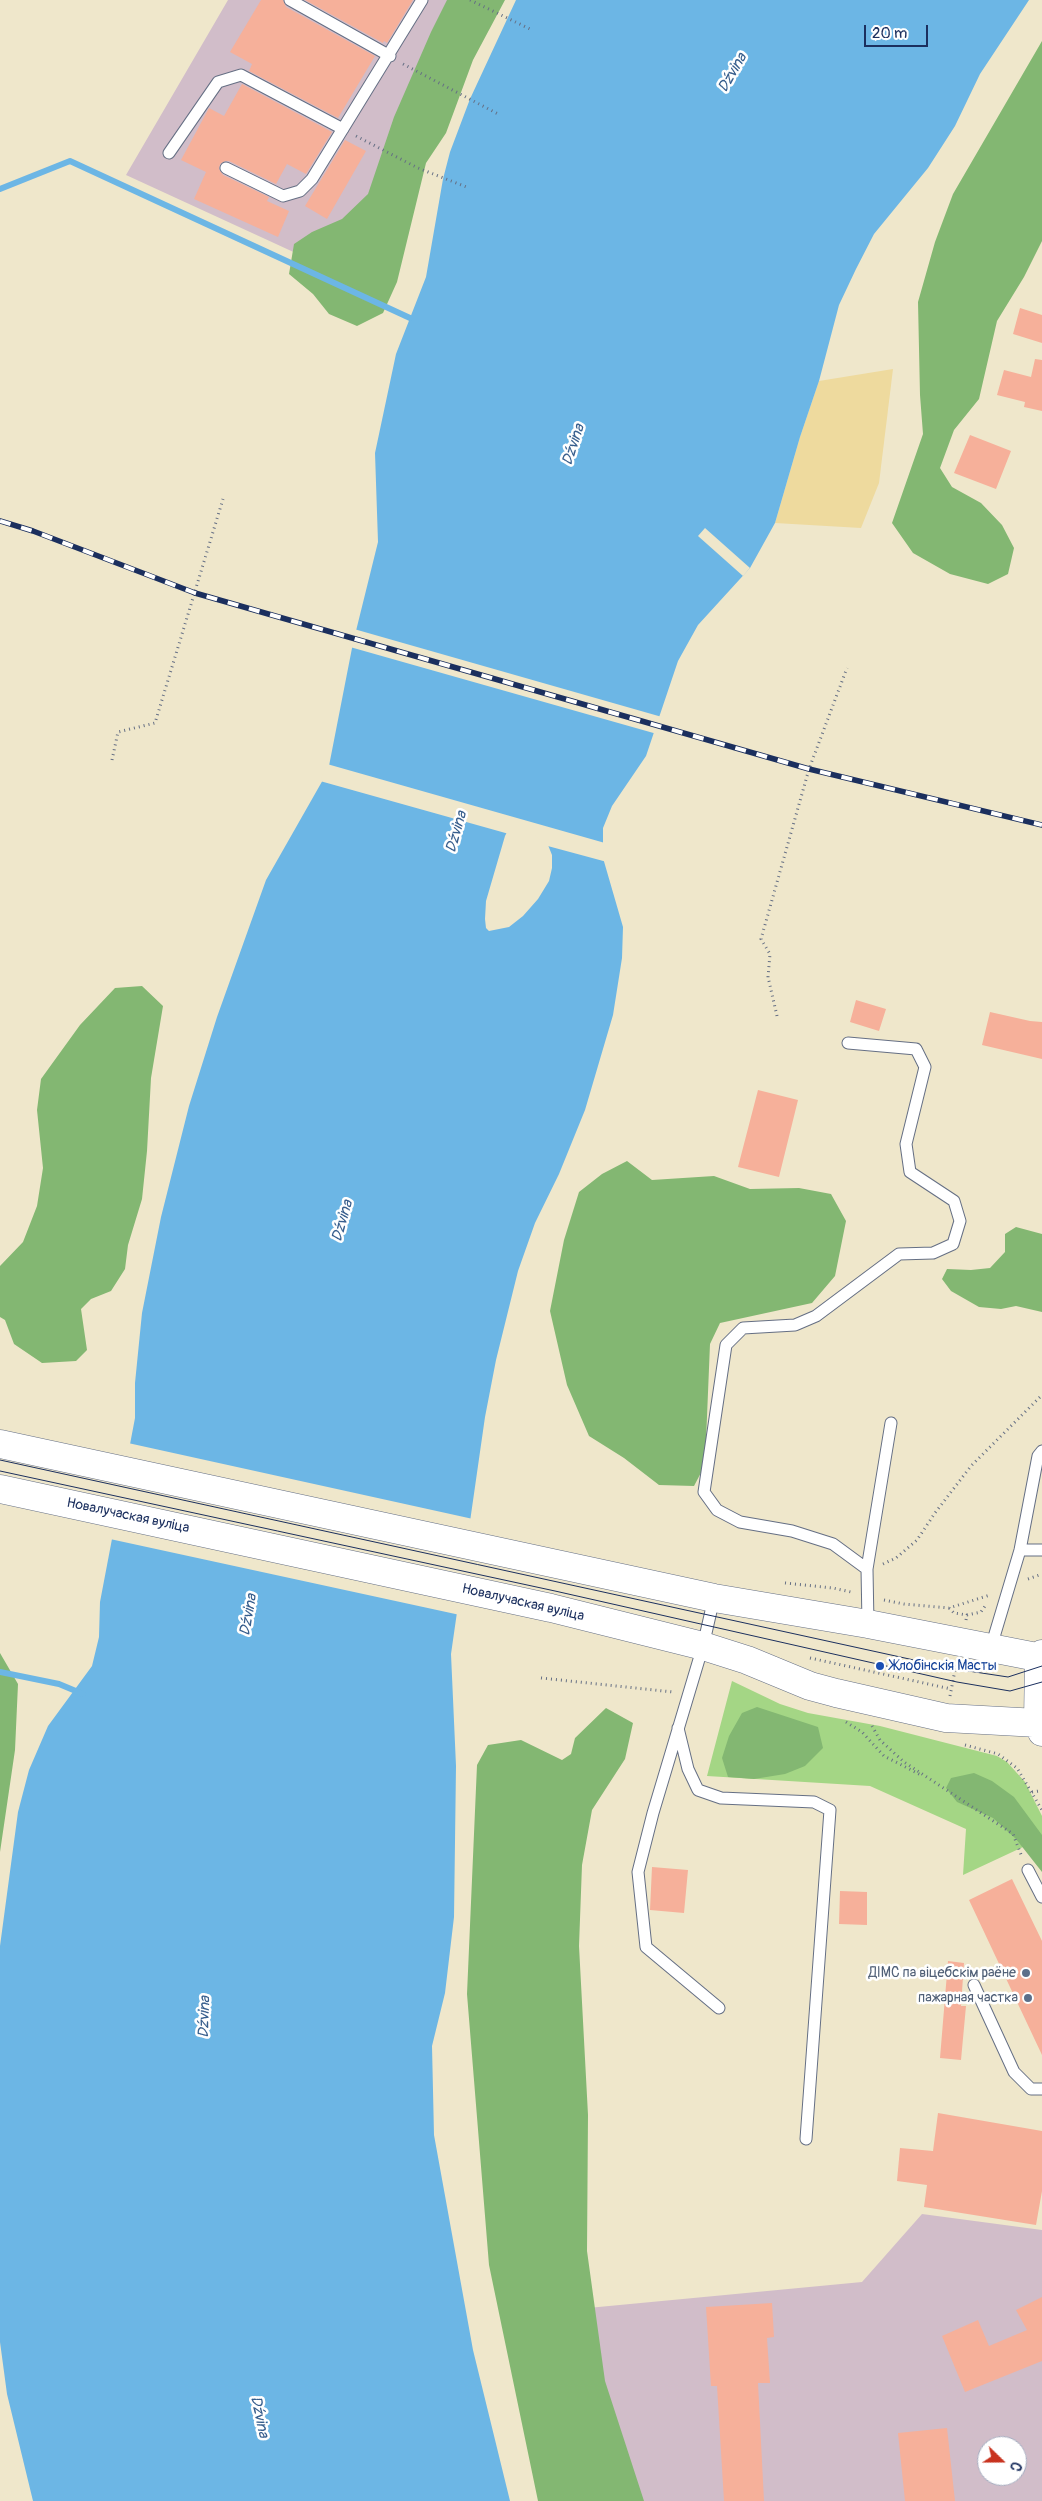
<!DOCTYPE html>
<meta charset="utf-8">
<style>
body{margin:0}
#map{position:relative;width:1042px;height:2501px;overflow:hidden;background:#efe7cb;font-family:Pangolin,sans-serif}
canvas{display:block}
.north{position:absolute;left:977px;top:2436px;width:50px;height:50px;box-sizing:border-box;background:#fff;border:1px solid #a4acbf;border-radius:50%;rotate:112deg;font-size:14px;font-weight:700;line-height:20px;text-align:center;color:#1b2f5e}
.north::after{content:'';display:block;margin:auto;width:18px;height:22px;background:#c8321e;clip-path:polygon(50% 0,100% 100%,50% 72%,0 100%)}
.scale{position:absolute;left:864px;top:25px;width:64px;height:22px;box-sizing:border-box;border:2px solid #1b2f5e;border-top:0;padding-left:6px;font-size:15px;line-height:18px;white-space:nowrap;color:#1b2f5e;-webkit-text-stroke:4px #fff;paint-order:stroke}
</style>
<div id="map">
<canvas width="1042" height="2501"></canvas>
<div class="north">С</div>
<div class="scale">20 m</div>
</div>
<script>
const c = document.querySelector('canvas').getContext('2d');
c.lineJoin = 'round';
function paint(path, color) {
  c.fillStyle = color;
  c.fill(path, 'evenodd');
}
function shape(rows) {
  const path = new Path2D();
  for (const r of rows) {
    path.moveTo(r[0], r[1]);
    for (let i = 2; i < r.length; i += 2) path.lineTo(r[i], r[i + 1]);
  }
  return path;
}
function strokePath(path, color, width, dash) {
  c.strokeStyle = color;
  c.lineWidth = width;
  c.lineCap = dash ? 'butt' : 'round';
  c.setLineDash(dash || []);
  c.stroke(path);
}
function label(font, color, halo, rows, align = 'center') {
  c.font = font + ' Pangolin,sans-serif';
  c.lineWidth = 5;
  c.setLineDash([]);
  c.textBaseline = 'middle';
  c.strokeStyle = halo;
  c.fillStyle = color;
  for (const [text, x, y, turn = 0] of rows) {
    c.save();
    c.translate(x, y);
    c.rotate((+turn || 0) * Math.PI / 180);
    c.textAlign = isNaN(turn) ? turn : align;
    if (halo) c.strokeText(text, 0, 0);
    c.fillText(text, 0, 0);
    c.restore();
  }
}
paint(shape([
 [228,0,469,0,350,278,126,175],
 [922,2214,1042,2230,1042,2501,640,2501,604,2385,588,2308,862,2282],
 [987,2446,1017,2446,1017,2476,987,2476]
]), '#d1bdc9');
paint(shape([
 [732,1681,780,1704,808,1713,880,1726,997,1756,1007,1762,1025,1782,1042,1816,1042,1847,1038,1840,963,1875,966,1829,870,1786,707,1776]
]), '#a4d685');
paint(shape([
 [447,0,505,0,473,60,446,133,426,163,397,282,383,313,357,326,329,314,313,294,289,274,294,244,312,232,342,219,368,194,394,117,431,32],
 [1042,41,1042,241,1024,277,997,321,979,399,954,430,940,468,952,487,981,503,1002,525,1014,548,1008,574,988,584,950,574,913,553,892,523,923,434,920,395,918,302,935,242,953,194],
 [142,986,163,1006,151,1078,147,1151,142,1199,128,1245,125,1269,111,1291,91,1299,81,1309,87,1350,76,1361,42,1363,14,1344,5,1320,0,1317,0,1266,23,1242,37,1206,43,1168,37,1110,41,1079,80,1025,115,988],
 [627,1161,652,1180,714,1176,750,1189,799,1188,831,1194,846,1221,835,1276,812,1303,720,1323,710,1344,705,1465,694,1486,659,1485,624,1458,589,1436,567,1385,550,1311,564,1240,579,1192,602,1174],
 [1016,1227,1042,1234,1042,1312,1016,1306,1001,1309,979,1307,951,1291,942,1279,947,1269,971,1270,990,1268,1005,1252,1005,1234],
 [0,1653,18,1684,15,1750,0,1852],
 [757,1707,818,1727,823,1748,805,1766,785,1774,754,1779,728,1777,722,1758,729,1736,742,1713],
 [606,1708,633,1723,625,1759,592,1810,582,1865,579,1946,588,2115,587,2251,605,2381,644,2501,538,2501,489,2265,467,1994,477,1765,488,1745,521,1740,562,1760,571,1754,575,1738],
 [974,1773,992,1781,1014,1797,1042,1835,1042,1872,1016,1839,993,1818,957,1802,946,1788,951,1778]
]), '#83b772');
paint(shape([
 [893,369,879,483,861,528,775,523,800,437,819,381]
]), '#eeda9e');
paint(shape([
 [516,0,1029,0,980,74,955,126,928,168,874,234,856,269,839,305,819,381,800,437,775,523,750,568,698,625,678,661,646,756,612,806,603,828,603,858,623,927,622,958,613,1015,585,1110,559,1174,535,1223,518,1271,496,1360,485,1417,451,1654,456,1766,454,1917,445,1993,432,2046,434,2135,473,2350,510,2501,33,2501,7,2394,0,2342,0,1946,18,1812,29,1770,48,1726,92,1666,99,1637,100,1602,135,1418,135,1383,142,1313,161,1217,189,1106,217,1017,266,880,328,771,353,643,378,542,375,453,396,354,426,277,443,179,450,152,470,99],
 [527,827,548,845,552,855,552,868,549,881,538,899,523,916,509,927,489,931,486,928,485,919,486,901,505,836,509,828]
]), '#6cb6e5');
paint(shape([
 [705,528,750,568,743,576,698,536],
 [354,629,662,717,657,734,350,647],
 [327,764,605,843,607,862,544,845,536,836,526,830,511,830,509,834,320,781],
 [128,1443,473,1519,460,1615,110,1539]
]), '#efe7cb');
strokePath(shape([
 [0,189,70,161,410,318],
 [0,1672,59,1684,83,1694]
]), '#6cb6e5', 6);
paint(shape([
 [261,0,283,0,286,7,375,56,338,118,249,71,252,64,230,52],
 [305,0,413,0,387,43,384,41,383,43],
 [242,84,332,132,306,174,287,164,276,184,229,161,225,161,220,164,219,169,223,175,269,197,267,201,289,211,278,237,194,199,206,172,181,160,209,108,224,116],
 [345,140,366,151,327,219,305,206],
 [1020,308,1042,315,1042,343,1013,334],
 [1035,359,1042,360,1042,411,1024,407,1025,402,997,395,1004,370,1031,377],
 [970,435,1011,451,996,489,954,473],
 [856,1000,886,1009,879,1031,850,1022],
 [990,1012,1030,1021,1042,1022,1042,1059,982,1045],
 [758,1090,798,1100,779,1177,738,1167],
 [652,1867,688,1870,684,1913,650,1910],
 [1012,1879,1042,1941,1042,2055,969,1900],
 [840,1891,867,1892,867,1925,839,1924],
 [948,1961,964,1963,961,2006,966,2006,961,2060,940,2058],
 [938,2113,1042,2131,1042,2191,1036,2225,924,2207,927,2185,897,2181,900,2148,933,2151],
 [1042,2297,1042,2361,965,2392,942,2336,978,2320,989,2346,1027,2330,1016,2310],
 [772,2303,774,2337,767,2338,770,2383,758,2383,764,2501,724,2501,717,2386,711,2386,706,2307],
 [947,2428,955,2501,905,2501,898,2433]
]), '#f6b09a');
const lane = shape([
 [290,0,390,56],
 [169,153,218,82,241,75,343,129],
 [226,168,283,196,300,191,312,179,422,0],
 [848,1043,916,1049,925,1067,906,1144,910,1172,954,1201,960,1221,953,1244,933,1253,899,1254,816,1316,795,1325,743,1328,726,1345,704,1492,717,1510,740,1522,792,1531,833,1544,867,1569],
 [1020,1550,1042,1550],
 [714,1598,703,1646,653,1813,638,1872,646,1947,719,2008],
 [868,1624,867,1569,891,1423],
 [991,1647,1020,1550,1038,1456,1042,1451],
 [678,1728,688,1769,698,1790,721,1798,814,1802,830,1810,806,2139],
 [1028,1870,1042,1897],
 [974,1985,1014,2072,1031,2089,1042,2089]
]);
const secondary = shape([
 [0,1444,714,1598,868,1624,1042,1658],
 [0,1489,551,1608,703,1646,747,1660,810,1686,836,1693,946,1718,1038,1723,1042,1720],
 [1042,1654,1039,1657,1038,1723,1042,1732]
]);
strokePath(lane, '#656f84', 13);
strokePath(secondary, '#656f84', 29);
strokePath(shape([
 [470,0,532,30],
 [403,64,500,115],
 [356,136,418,168,469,188],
 [112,760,118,732,155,723,223,499],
 [777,1016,768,977,770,954,761,939,809,769,847,668],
 [883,1564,896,1558,917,1540,935,1513,971,1466,1042,1395],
 [1028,1579,1042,1574],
 [785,1583,833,1588,851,1592],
 [884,1600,904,1604,949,1608,990,1595],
 [949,1608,954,1613,967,1615],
 [966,1620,967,1615,981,1612,985,1606],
 [810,1658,951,1689],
 [541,1678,673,1692],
 [950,1696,956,1665],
 [846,1722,862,1732,884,1756,921,1775],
 [872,1726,880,1740,904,1762,1013,1834,1022,1857],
 [965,1745,998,1754,1017,1768,1042,1810],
 [1032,1792,1039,1791]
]), '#656f84', 3, [1, 4]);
strokePath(lane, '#fff', 11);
strokePath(secondary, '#fff', 28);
strokePath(shape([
 [0,1460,955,1669,1008,1677,1042,1666],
 [0,1471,555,1591,957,1682,1010,1691,1042,1682]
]), '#1b2f5e', 1);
const rail = shape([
 [0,521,33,531,195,593,809,769,1042,825]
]);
strokePath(rail, '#1b2f5e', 5.5);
strokePath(rail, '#fff', 4, [11]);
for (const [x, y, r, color] of [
 [880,1666,5,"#1a4fb4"],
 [1026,1973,5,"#5c6f8a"],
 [1028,1998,5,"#5c6f8a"]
]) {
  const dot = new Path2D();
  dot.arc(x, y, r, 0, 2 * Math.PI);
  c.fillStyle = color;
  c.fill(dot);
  strokePath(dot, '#fff', 2);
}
label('14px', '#1b2f5e', '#fff', [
 ["Новалучаская вуліца",128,1516,12],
 ["Новалучаская вуліца",523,1603,13]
]);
label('14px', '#164399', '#fff', [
 ["Жлобінскія Масты",890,1666]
], 'left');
label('14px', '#4e5e75', '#fff', [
 ["ДІМС па віцебскім раёне",1016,1973],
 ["пажарная частка",1018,1998]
], 'right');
label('italic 15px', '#375e8d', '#fff', [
 ["Dźvina",733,73,-60],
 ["Dźvina",574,445,-72],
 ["Dźvina",457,832,-74],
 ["Dźvina",343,1221,-74],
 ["Dźvina",249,1615,-80],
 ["Dźvina",205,2017,-88],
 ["Dźvina",259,2417,78]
]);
</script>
